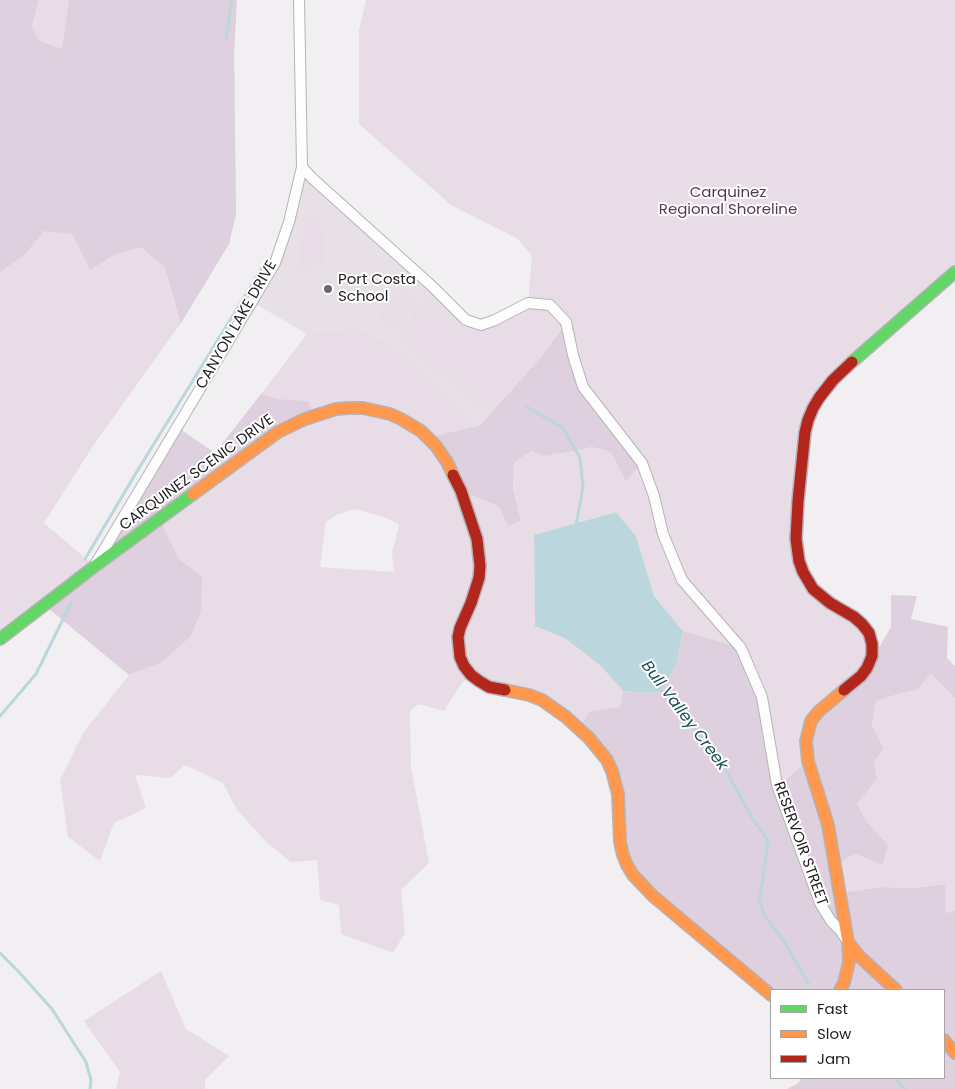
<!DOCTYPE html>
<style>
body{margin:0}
#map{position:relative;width:955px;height:1089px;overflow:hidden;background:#f2eff2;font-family:Poppins,sans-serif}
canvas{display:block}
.legend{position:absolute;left:770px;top:989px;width:175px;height:90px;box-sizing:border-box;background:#fff;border:1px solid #a6a5a6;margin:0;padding:6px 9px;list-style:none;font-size:15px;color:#201e20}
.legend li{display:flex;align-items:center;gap:10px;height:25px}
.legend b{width:25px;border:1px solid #a6a5a6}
</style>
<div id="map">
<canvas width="955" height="1089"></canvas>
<ul class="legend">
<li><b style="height:6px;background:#63d668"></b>Fast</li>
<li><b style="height:6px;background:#ff974d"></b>Slow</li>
<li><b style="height:6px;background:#b3261e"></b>Jam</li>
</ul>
</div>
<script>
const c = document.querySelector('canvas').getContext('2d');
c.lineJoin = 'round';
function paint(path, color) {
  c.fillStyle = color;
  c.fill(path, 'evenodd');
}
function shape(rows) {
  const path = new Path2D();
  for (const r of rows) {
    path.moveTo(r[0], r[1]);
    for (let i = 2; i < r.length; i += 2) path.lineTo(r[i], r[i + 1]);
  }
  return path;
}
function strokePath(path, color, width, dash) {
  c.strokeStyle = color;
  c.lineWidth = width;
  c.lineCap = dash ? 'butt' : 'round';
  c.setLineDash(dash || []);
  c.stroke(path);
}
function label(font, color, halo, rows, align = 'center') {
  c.font = font + ' Poppins,sans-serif';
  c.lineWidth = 4;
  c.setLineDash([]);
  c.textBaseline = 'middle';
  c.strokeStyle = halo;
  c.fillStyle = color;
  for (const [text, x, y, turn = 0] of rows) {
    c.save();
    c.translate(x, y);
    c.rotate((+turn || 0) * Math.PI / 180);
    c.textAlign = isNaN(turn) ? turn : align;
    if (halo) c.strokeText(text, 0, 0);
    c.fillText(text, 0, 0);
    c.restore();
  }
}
paint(shape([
 [302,167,466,320,542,356,480,425,455,404,352,327,307,334,252,302,275,263]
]), '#e8e0e7');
paint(shape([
 [0,0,237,0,234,51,236,213,229,244,181,323,93,446,44,523,95,566,0,639],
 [366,0,955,0,955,272,833,380,802,447,803,572,854,617,872,656,808,761,777,785,741,649,683,631,654,596,636,536,616,512,534,535,535,626,566,639,601,666,623,691,620,707,590,711,579,728,566,717,471,675,462,683,444,711,418,704,410,711,411,767,429,863,401,890,405,933,393,953,341,934,339,905,320,900,317,860,291,862,267,843,237,810,223,783,185,765,170,778,135,775,146,808,114,823,100,861,68,837,60,780,83,733,129,675,160,663,202,577,179,559,159,519,308,401,279,399,261,394,307,334,352,327,387,342,480,425,429,438,499,506,521,521,513,488,514,463,531,451,544,456,574,451,592,447,612,452,627,481,583,387,565,322,542,356,489,414,395,337,434,288,466,320,481,325,528,303,532,256,518,239,451,205,359,124,359,30],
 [355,509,386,518,399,525,392,553,394,572,320,567,326,522,338,514],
 [308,218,313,218,323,228,324,264,312,265,312,272,297,272,304,224],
 [404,287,419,301,392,330,377,316],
 [931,674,955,698,955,911,946,913,945,884,914,888,880,887,839,893,835,865,855,854,883,864,888,845,867,822,857,804,877,779,874,761,884,749,872,725,876,701,902,693,917,690],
 [161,971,186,1029,229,1056,205,1080,205,1089,116,1089,120,1072,84,1021]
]), '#e8dde7');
paint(shape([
 [0,0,38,0,32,27,39,41,62,49,69,0,237,0,234,51,236,213,229,244,181,323,165,267,141,247,115,254,90,270,72,234,44,231,25,254,0,272],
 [566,322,583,387,642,463,626,481,611,452,592,447,574,451,544,456,531,451,514,463,513,488,521,521,508,526,499,506,461,491,428,438,480,425,542,356],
 [261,394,279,399,308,401,314,415,159,518,179,559,202,577,201,611,191,636,160,663,129,675,44,605,95,566,177,427,215,453],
 [891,595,917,596,911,619,948,627,947,658,955,666,955,698,931,674,917,690,902,693,876,701,872,725,884,749,874,761,877,779,857,804,867,822,888,845,883,865,855,854,835,865,840,893,880,887,914,888,945,884,946,913,955,911,955,1089,787,1089,797,1084,802,1078,944,1078,944,990,771,990,633,875,616,783,579,728,590,711,620,707,623,691,649,693,677,662,683,631,741,648,762,697,778,785,808,761,808,732,867,668,891,627]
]), '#ded0de');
paint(shape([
 [616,512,636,536,654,596,683,631,677,662,661,691,649,693,623,691,601,666,566,639,535,626,534,535]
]), '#bbd6dc');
strokePath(shape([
 [226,38,232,0],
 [527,407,562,427,580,458,583,487,576,525],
 [85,559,136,473,251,286,267,259],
 [660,689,681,712,725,768,751,816,768,841,763,879,759,898,764,915,784,941,808,983],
 [0,716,36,674,71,603],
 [0,953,18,971,52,1009,86,1062,91,1080,90,1089],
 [895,1078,905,1089]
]), '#bbd6dc', 3);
const street = shape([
 [302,167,312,178,434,288,466,320,481,325,495,320,528,303,550,305,566,322,573,355,583,387,642,463,654,496,663,534,682,580,741,648,762,697,777,785,820,903,831,921,840,930,846,939],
 [96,563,275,263,289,222,302,167,299,0]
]);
const fast = shape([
 [852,362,955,272],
 [0,639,95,566,193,494]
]);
const slow = shape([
 [193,494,278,432,305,419,336,409,349,408,363,408,390,414,401,419,421,431,436,446,447,462,453,475],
 [505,690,529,695,542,700,566,717,589,738,607,760,612,771,618,794,620,842,623,855,627,865,633,875,653,896,771,995],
 [848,942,859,956,896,990],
 [840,990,844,983,849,962,848,942,828,825,808,761,806,741,811,721,818,712,844,690],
 [944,1040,955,1053]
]);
const jam = shape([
 [453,475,461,491,477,539,480,566,479,578,471,603,460,628,458,637,460,657,464,666,471,675,479,681,489,687,505,690],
 [844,690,861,676,867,668,872,656,872,644,869,633,862,624,854,617,830,603,813,589,803,572,799,561,796,539,798,501,805,432,808,420,813,408,819,398,833,380,852,362]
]);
strokePath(street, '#b6b4b6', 12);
strokePath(fast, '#b6b4b6', 14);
strokePath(slow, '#b6b4b6', 14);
strokePath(jam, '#b6b4b6', 14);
strokePath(street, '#fdfdfd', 10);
strokePath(fast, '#63d668', 11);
strokePath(slow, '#ff974d', 11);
strokePath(jam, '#b3261e', 11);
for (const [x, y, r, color] of [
 [328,289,5,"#6a676a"]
]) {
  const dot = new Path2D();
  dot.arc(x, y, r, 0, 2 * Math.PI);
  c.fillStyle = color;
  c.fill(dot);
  strokePath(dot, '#fff', 2);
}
label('15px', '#583558', '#fff', [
 ["Carquinez",728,193],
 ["Regional Shoreline",728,210]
]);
label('15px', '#201e20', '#fff', [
 ["Port Costa",338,280],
 ["School",338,297]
], 'left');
label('15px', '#201e20', '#fff', [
 ["CANYON LAKE DRIVE",237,325,-60],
 ["CARQUINEZ SCENIC DRIVE",197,473,-36],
 ["RESERVOIR STREET",800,844,70]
]);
label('italic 16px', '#164d57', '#fff', [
 ["Bull Valley Creek",684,716,53]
]);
</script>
